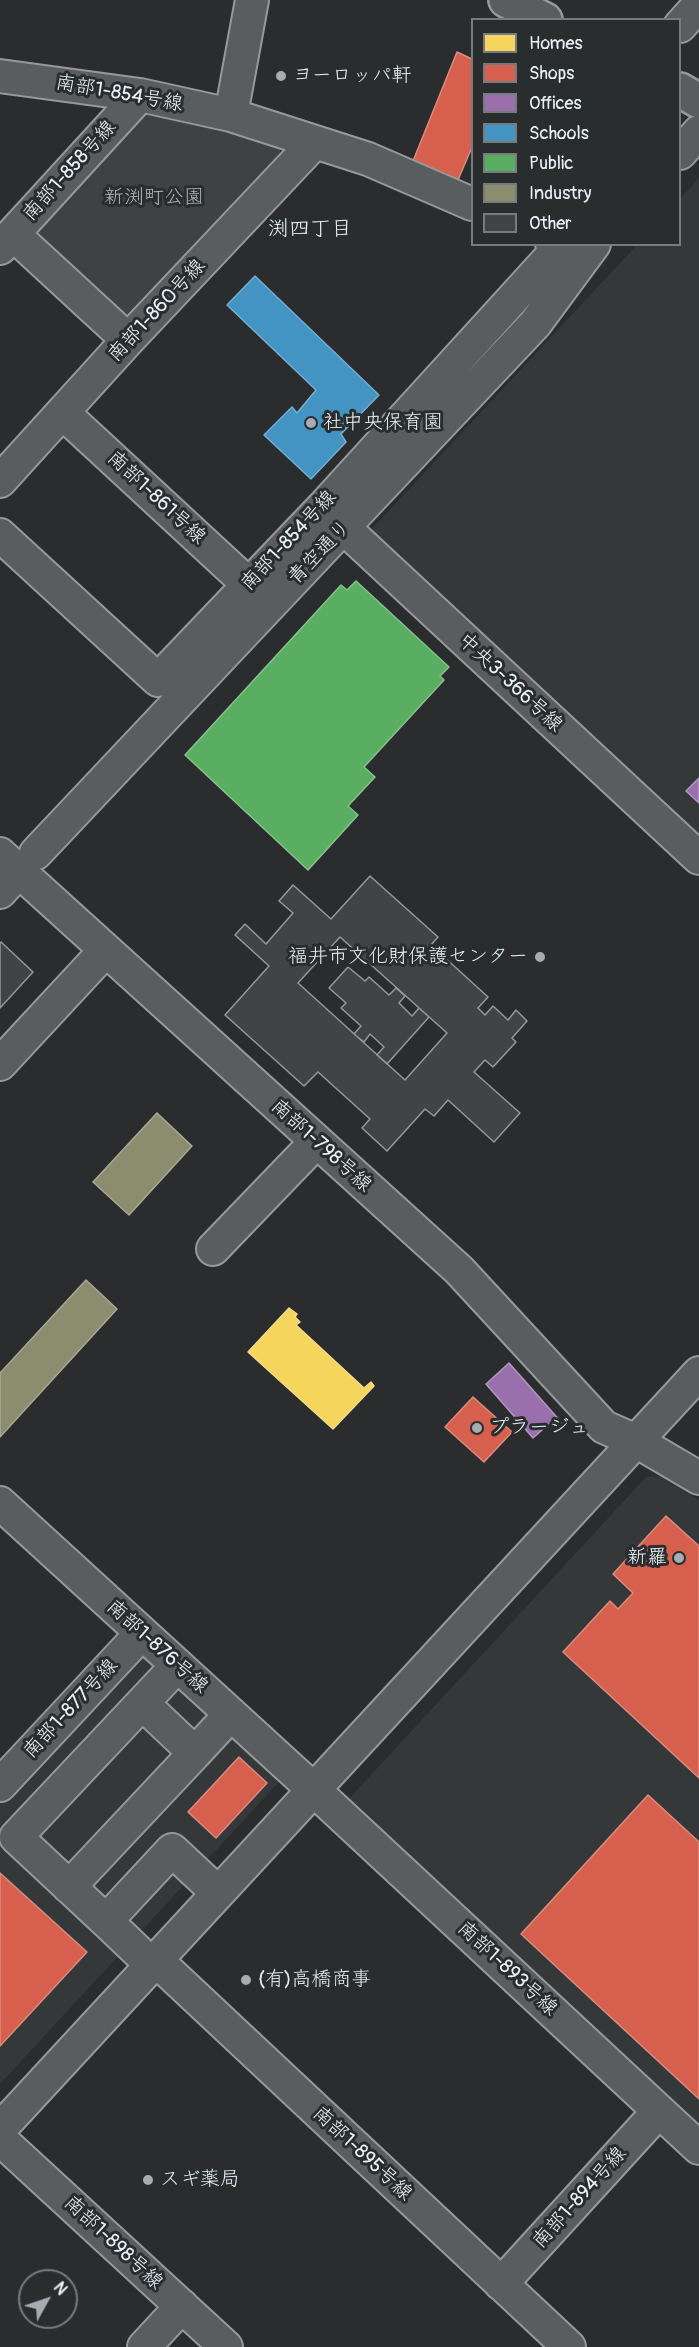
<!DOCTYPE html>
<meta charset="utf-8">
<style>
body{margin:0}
#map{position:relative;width:699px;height:2347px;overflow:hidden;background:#2b2c2d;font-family:Pangolin,sans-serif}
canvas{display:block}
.legend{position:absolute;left:471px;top:18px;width:210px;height:228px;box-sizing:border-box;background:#2a2d2e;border:2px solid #767b7f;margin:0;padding:8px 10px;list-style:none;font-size:18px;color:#e8f1f8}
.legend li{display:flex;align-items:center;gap:12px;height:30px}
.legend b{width:30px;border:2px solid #767b7f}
.north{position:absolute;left:18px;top:2269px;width:60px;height:60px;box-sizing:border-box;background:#2a2d2e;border:2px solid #767b7f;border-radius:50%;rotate:50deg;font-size:16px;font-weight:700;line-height:24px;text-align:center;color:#e8f1f8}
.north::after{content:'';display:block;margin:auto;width:21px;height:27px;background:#a6acb1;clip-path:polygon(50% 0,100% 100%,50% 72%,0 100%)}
</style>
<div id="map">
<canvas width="699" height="2347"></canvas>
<ul class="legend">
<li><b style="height:16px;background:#f6d55c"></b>Homes</li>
<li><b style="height:16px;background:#d6604d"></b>Shops</li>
<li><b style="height:16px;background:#9970ab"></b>Offices</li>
<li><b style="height:16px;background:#4393c3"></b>Schools</li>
<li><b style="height:16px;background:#5aae61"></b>Public</li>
<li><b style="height:16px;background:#8c8c6e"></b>Industry</li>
<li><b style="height:16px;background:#424344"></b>Other</li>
</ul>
<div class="north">N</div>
</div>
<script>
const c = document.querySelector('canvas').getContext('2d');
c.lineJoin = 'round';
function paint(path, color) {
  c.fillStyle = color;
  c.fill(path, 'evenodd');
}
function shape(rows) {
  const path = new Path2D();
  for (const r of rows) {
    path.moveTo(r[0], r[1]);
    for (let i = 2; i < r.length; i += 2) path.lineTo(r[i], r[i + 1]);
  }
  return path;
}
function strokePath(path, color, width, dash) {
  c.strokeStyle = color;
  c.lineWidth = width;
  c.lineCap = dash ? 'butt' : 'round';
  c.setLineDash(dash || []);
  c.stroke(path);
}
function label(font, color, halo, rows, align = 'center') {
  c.font = font + ' Pangolin,"Klee One",sans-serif';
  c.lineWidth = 6;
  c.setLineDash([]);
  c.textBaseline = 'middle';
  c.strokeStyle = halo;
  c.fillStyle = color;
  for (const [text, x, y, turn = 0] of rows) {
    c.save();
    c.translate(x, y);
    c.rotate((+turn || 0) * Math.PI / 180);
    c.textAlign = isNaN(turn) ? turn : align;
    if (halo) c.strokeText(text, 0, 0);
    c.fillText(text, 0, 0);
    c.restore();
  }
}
paint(shape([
 [699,178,699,838,369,532,637,245,680,244,680,199],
 [659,1476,699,1500,699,2131,345,1803,646,1477],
 [146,1656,276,1777,278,1783,0,2084,0,1802,134,1657]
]), '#353839');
paint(shape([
 [150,108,278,141,282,161,135,318,122,320,35,238,37,224,138,114]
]), '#3f4244');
const homes = shape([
 [289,1308,297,1314,295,1317,300,1322,296,1325,364,1388,371,1382,374,1386,333,1429,248,1352,289,1308]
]);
paint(homes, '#f6d55c');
strokePath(homes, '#f2dd8b', 1.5);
const shops = shape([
 [457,52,472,59,472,147,458,180,413,161,457,52],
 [473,1397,512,1432,484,1462,445,1427,473,1397],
 [666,1516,699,1546,699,1778,563,1652,610,1601,618,1609,633,1593,613,1574,666,1516],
 [239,1757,267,1783,216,1838,188,1812,239,1757],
 [648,1795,699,1842,699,2099,521,1934,648,1795],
 [0,1873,87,1952,0,2046,0,1873]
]);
paint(shops, '#d6604d');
strokePath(shops, '#db8c80', 1.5);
const offices = shape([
 [699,778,699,803,686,791,699,778],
 [509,1363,562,1423,555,1429,550,1423,533,1438,486,1384,509,1363]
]);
paint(offices, '#9970ab');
strokePath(offices, '#b197c2', 1.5);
const schools = shape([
 [255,276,379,395,341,434,346,442,311,479,264,435,292,407,297,413,316,390,227,305,255,276]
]);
paint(schools, '#4393c3');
strokePath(schools, '#74afd3', 1.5);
const public = shape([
 [356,581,449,667,440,676,444,680,364,767,375,777,348,806,358,815,308,870,185,755,341,585,347,590,356,581]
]);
paint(public, '#5aae61');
strokePath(public, '#85c28e', 1.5);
const industry = shape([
 [157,1113,192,1146,129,1215,93,1182,157,1113],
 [86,1280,117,1309,0,1437,0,1373,86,1280]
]);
paint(industry, '#8c8c6e');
strokePath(industry, '#a8aa97', 1.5);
const building = shape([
 [370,876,438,937,431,945,488,997,478,1008,485,1015,493,1006,508,1020,516,1010,527,1021,512,1038,516,1042,493,1067,485,1060,474,1072,520,1113,494,1142,448,1100,434,1116,425,1109,387,1151,362,1128,370,1119,318,1072,304,1086,225,1015,269,966,235,935,245,924,266,944,293,913,279,901,293,885,331,919,370,876],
 [340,937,447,1033,405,1080,298,983,340,937],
 [1,942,33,972,0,1008,0,943,1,942],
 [348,967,365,981,369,977,389,995,396,988,405,996,399,1003,412,1016,419,1008,429,1017,387,1064,377,1055,384,1047,370,1034,364,1042,354,1034,361,1026,341,1008,346,1003,329,988,348,967]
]);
paint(building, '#424344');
strokePath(building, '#96989a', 1.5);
const minor = shape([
 [680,26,699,5],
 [0,76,140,95,231,115,368,159,472,204],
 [231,115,252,0],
 [680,153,699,132],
 [13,234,128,340],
 [0,248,140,95],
 [63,413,248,584],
 [0,481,128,340,315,142],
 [329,514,699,858],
 [0,535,158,680,323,507,559,248,552,244],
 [36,853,535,324,594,244],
 [0,854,459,1270,604,1427,636,1441,699,1478],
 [0,892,10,881],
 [0,1064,105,951],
 [213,1249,316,1142],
 [0,1503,314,1790,699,2148],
 [177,1666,16,1837,106,1921,172,1850,218,1893],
 [195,1753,231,1714],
 [0,1785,141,1634],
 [69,1887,195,1753,142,1703],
 [106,1921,152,1965],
 [156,1960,569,2347],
 [0,2129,699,1373],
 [0,2139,226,2347],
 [501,2284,659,2111],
 [144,2347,182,2306]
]);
const major = shape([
 [506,0,545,20],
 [680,90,699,101]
]);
strokePath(minor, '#96989a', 36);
strokePath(major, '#96989a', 38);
strokePath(minor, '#5a5d60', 32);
strokePath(major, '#5a5d60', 33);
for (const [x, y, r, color] of [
 [281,76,6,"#a6acb1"],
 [311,423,6,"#a6acb1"],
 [540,957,6,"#a6acb1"],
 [477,1428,6,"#a6acb1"],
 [679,1558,6,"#a6acb1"],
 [246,1980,6,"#a6acb1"],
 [148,2180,6,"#a6acb1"]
]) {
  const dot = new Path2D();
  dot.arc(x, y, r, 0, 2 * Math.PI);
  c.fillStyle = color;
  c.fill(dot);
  strokePath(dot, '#2a2d2e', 2);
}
label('20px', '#e8f1f8', '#2a2d2e', [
 ["ヨーロッパ軒",293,76],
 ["社中央保育園",323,423],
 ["福井市文化財保護センター",528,957,"right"],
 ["プラージュ",489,1428],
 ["新羅",667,1558,"right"],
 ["(有)高橋商事",258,1980],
 ["スギ薬局",160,2180]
], 'left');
label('20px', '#e8f1f8', '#2a2d2e', [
 ["南部1-854号線",119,94,10],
 ["南部1-858号線",70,171,-48],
 ["南部1-860号線",157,311,-47],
 ["南部1-861号線",156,498,43],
 ["南部1-854号線",289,541,-47],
 ["青空通り",320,553,-46],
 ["中央3-366号線",510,683,43],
 ["南部1-798号線",321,1146,42],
 ["南部1-876号線",157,1647,42],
 ["南部1-877号線",71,1709,-47],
 ["南部1-893号線",507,1969,43],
 ["南部1-895号線",362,2154,43],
 ["南部1-894号線",580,2198,-48],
 ["南部1-898号線",113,2243,43]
]);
label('20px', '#aeb5ba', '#2a2d2e', [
 ["新渕町公園",154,198]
]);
label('21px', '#e8f1f8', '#2a2d2e', [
 ["渕四丁目",310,230]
]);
</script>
